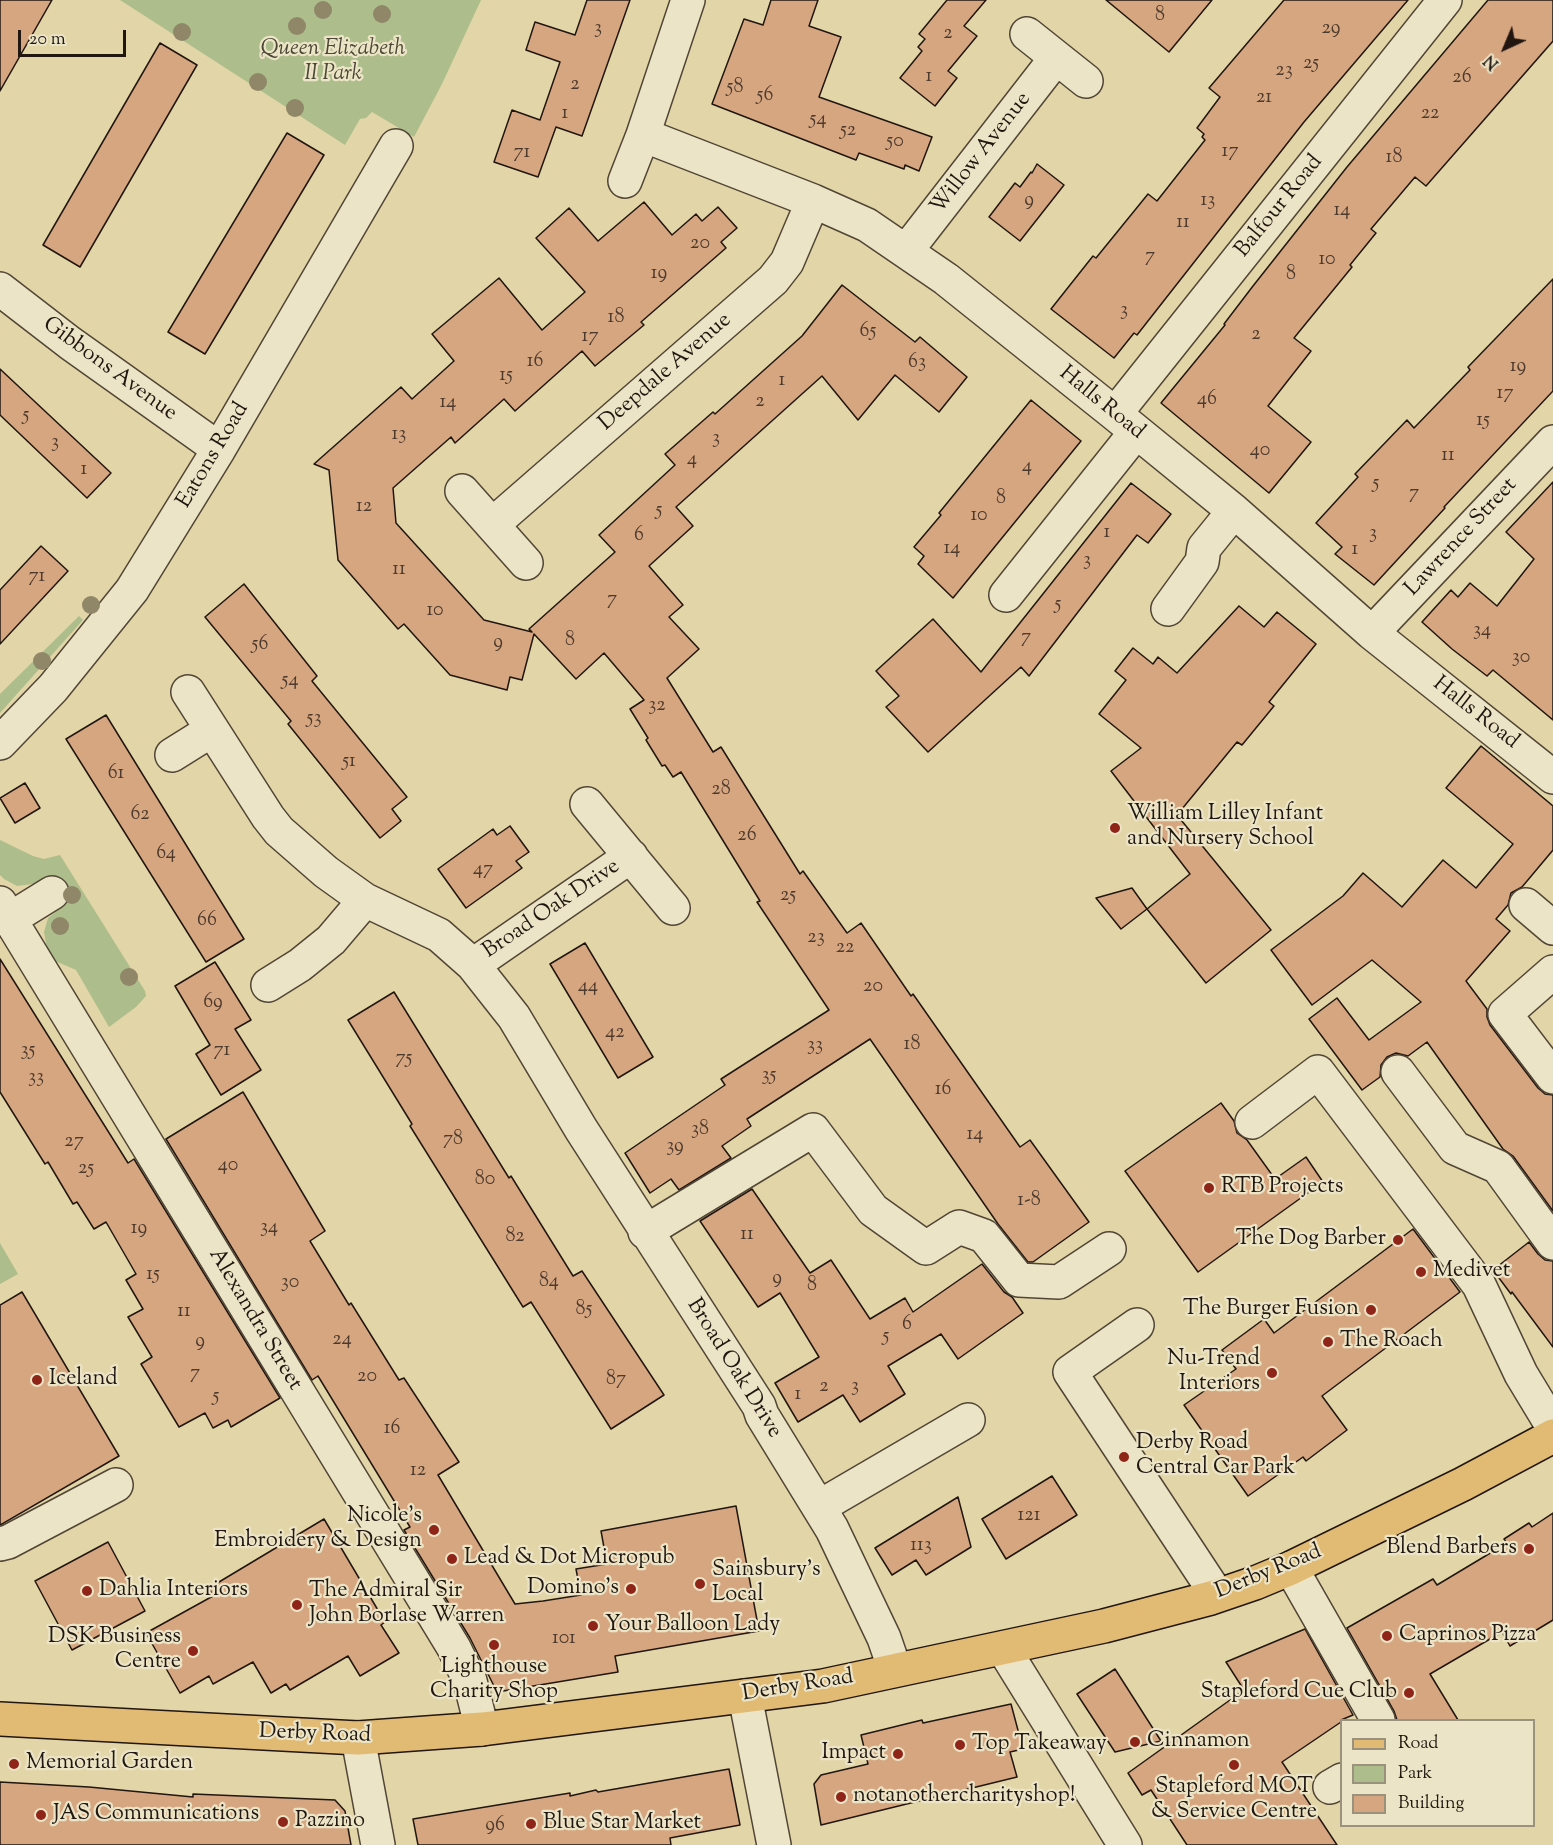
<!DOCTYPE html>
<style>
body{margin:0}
#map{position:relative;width:1553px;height:1845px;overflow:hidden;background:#e2d5a7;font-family:"Sorts Mill Goudy",serif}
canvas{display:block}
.legend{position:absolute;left:1340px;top:1719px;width:195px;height:108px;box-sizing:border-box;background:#ece4c6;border:2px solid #9b927d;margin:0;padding:8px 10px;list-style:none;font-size:18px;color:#211610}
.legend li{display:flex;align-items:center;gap:12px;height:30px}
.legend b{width:30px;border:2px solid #9b927d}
.north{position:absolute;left:1475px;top:18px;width:60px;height:60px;-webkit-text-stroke:4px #ece4c6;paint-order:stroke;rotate:224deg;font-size:16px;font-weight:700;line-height:24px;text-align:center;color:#211610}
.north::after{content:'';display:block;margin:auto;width:21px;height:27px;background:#211610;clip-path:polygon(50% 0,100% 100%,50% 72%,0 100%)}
.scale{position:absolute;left:18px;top:30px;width:108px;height:27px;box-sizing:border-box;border:3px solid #211610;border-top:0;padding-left:8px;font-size:18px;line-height:21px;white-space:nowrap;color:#211610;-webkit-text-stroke:4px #ece4c6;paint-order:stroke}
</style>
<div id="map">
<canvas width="1553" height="1845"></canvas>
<ul class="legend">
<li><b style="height:8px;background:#e1ba74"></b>Road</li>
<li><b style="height:16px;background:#adbe8c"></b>Park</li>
<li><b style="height:16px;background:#d6a681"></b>Building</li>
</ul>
<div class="north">N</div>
<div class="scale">20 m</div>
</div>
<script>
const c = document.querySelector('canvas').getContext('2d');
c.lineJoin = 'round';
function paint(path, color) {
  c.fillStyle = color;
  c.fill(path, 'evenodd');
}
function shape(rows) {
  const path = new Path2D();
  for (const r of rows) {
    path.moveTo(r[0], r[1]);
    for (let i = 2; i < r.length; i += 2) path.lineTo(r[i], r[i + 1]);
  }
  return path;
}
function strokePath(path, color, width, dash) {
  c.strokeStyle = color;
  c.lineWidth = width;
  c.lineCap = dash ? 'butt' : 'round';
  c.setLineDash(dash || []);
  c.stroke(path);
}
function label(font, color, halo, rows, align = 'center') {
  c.font = font + ' "Sorts Mill Goudy",serif';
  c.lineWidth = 4.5;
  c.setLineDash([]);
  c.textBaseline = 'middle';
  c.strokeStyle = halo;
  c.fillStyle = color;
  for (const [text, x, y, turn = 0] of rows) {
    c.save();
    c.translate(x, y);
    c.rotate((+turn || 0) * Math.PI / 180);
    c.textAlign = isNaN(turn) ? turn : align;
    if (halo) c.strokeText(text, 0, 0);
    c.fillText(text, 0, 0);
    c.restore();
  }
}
paint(shape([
 [120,0,481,0,442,84,414,137,372,112,366,118,360,119,345,145],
 [79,616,83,620,0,713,0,694],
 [0,840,33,856,44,859,60,855,145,991,146,996,136,1007,109,1027,76,970,55,961,47,949,44,932,48,918,66,904,50,875,33,884,17,886,4,879,0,875],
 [0,1243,18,1274,0,1284]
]), '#adbe8c');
const building = shape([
 [0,0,52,0,0,91,0,0],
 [587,0,630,0,582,136,556,127,538,177,494,162,512,110,540,120,560,62,526,50,535,22,575,35,587,0],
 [771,0,818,0,809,26,841,37,819,97,932,137,919,171,905,165,904,169,859,153,856,160,712,104,744,19,763,25,771,0],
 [947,0,986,0,964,26,977,36,948,71,957,78,935,106,900,78,922,51,918,47,925,39,919,34,947,0],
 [1106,0,1212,0,1169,52,1106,0],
 [1284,0,1408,0,1304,122,1137,335,1134,333,1114,358,1051,309,1093,256,1096,258,1148,194,1157,201,1205,140,1202,137,1204,134,1197,128,1220,97,1209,88,1284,0],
 [1488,0,1553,0,1553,41,1426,186,1415,177,1371,229,1376,233,1350,265,1352,267,1294,338,1311,351,1268,406,1311,442,1269,493,1161,403,1225,325,1224,324,1253,286,1347,167,1488,0],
 [160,43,197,65,80,267,43,245,160,43],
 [287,133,324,155,205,354,168,332,287,133],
 [1037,164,1064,185,1020,241,989,217,1015,183,1020,187,1031,172,1032,173,1037,164],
 [644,202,672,235,696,214,702,221,718,207,737,228,721,242,726,248,641,322,644,325,595,366,582,351,515,411,504,399,455,443,451,437,393,488,396,523,484,620,532,632,529,629,615,552,599,535,675,465,665,454,713,412,715,414,802,336,842,285,915,342,920,337,967,377,939,412,895,375,858,420,822,376,676,507,693,526,649,566,683,605,669,617,699,649,667,678,713,752,721,747,800,874,803,871,847,933,861,923,911,996,913,994,1020,1147,1030,1140,1089,1222,1033,1262,1028,1262,998,1224,870,1039,747,1119,751,1126,722,1146,731,1158,679,1190,671,1179,650,1193,625,1153,725,1085,721,1079,829,1010,757,902,760,901,681,772,673,777,665,765,662,766,646,740,648,738,630,709,644,700,604,653,576,679,534,634,522,680,510,677,507,690,450,675,404,624,398,629,338,560,329,470,314,464,401,387,412,399,454,361,432,334,499,278,542,330,585,292,536,238,569,208,598,241,644,202],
 [1553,279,1553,391,1444,507,1445,508,1374,585,1335,554,1342,547,1316,523,1358,477,1355,474,1407,420,1414,428,1470,370,1468,367,1553,279],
 [0,369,111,473,87,498,0,415,0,369],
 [1031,400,1081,441,953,598,918,564,924,556,914,547,941,515,939,513,1031,400],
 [1553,482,1553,720,1493,670,1487,676,1452,649,1422,622,1451,590,1458,597,1470,583,1497,606,1534,559,1506,532,1553,482],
 [1131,483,1171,514,1148,543,1137,535,1029,676,1021,667,928,752,886,707,899,696,876,671,933,619,981,672,1131,483],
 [41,546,68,571,0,644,0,590,41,546],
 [244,584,317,676,312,681,407,797,392,809,401,821,380,838,288,724,291,721,205,617,244,584],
 [1239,606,1264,627,1277,612,1316,644,1269,702,1274,706,1242,745,1237,742,1177,815,1271,930,1206,983,1147,909,1190,874,1111,771,1141,748,1099,714,1126,680,1115,671,1133,648,1153,664,1158,657,1177,673,1239,606],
 [106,715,244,939,206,962,66,739,106,715],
 [1481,746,1553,806,1553,850,1522,887,1511,893,1508,905,1496,919,1510,931,1466,981,1487,1009,1487,1017,1490,1025,1538,1088,1545,1094,1553,1095,1553,1211,1513,1156,1503,1149,1427,1042,1408,1056,1396,1053,1387,1057,1381,1065,1380,1077,1362,1090,1309,1019,1337,998,1369,1040,1421,1002,1372,960,1312,1005,1271,950,1343,896,1363,873,1402,907,1443,860,1476,888,1513,844,1446,788,1481,746],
 [25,783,40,808,15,823,0,798,25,783],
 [510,826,529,852,516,861,522,868,466,908,438,869,493,829,497,835,510,826],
 [1132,888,1147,909,1121,929,1096,898,1132,888],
 [585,943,653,1057,618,1078,550,964,585,943],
 [0,959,128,1163,134,1159,280,1398,231,1427,228,1420,213,1428,205,1413,179,1427,141,1364,152,1357,128,1317,143,1309,126,1280,136,1274,106,1222,94,1229,77,1202,73,1204,48,1162,45,1164,0,1092,0,959],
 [215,962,251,1020,235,1029,261,1070,221,1095,196,1054,210,1045,175,986,215,962],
 [394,992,509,1178,511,1176,573,1276,582,1271,664,1395,611,1429,531,1302,523,1307,410,1126,412,1124,348,1020,394,992],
 [243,1092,325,1231,310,1241,349,1305,351,1303,399,1380,404,1378,459,1462,438,1475,515,1604,543,1601,581,1595,576,1569,607,1564,601,1531,736,1506,759,1631,615,1656,618,1672,497,1692,470,1638,404,1530,410,1527,318,1376,312,1380,166,1139,243,1092],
 [1221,1103,1234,1121,1237,1133,1247,1140,1275,1179,1306,1157,1323,1182,1198,1272,1125,1171,1221,1103],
 [752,1189,810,1273,831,1260,870,1319,905,1298,913,1312,982,1264,1004,1292,1012,1297,1023,1313,958,1359,941,1334,888,1366,905,1394,860,1422,843,1395,798,1422,775,1383,819,1357,780,1293,758,1307,700,1221,752,1189],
 [1413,1229,1460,1292,1322,1396,1347,1430,1306,1461,1303,1457,1248,1496,1184,1405,1236,1369,1222,1350,1264,1319,1274,1333,1413,1229],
 [1529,1242,1538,1254,1545,1260,1553,1261,1553,1347,1512,1292,1511,1294,1493,1270,1529,1242],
 [22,1292,119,1456,0,1525,0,1305,22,1292],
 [1052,1476,1077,1515,1006,1559,982,1519,1052,1476],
 [958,1497,971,1547,926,1575,916,1560,892,1575,875,1548,958,1497],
 [1553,1513,1553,1620,1510,1646,1502,1632,1430,1674,1458,1720,1397,1720,1394,1711,1347,1628,1433,1579,1437,1585,1507,1543,1504,1539,1529,1523,1532,1527,1553,1513],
 [324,1519,385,1622,381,1625,399,1653,360,1676,348,1656,290,1690,286,1684,271,1693,253,1662,213,1684,209,1676,180,1693,146,1633,213,1596,209,1588,324,1519],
 [108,1542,145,1611,72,1650,35,1581,108,1542],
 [1305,1629,1353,1715,1341,1720,1341,1722,1282,1762,1337,1845,1187,1845,1151,1790,1142,1795,1128,1773,1244,1690,1226,1662,1305,1629],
 [1115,1669,1161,1741,1115,1752,1077,1694,1115,1669],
 [1011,1704,1023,1749,1010,1752,1017,1777,821,1825,814,1784,821,1775,868,1764,861,1735,922,1720,923,1723,1011,1704],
 [729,1769,740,1825,670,1838,671,1845,418,1845,413,1819,570,1793,570,1796,596,1790,598,1792,729,1769],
 [0,1782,89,1787,193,1797,193,1794,335,1800,345,1811,351,1845,0,1845,0,1782]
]);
paint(building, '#d6a681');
strokePath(building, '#211610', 1.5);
const minor = shape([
 [1027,34,1086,81],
 [643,135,688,0],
 [625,181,643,135,813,201,867,225,946,279,1115,414,1234,511,1372,633,1553,777],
 [907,250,1056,58],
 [0,289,70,343,219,449],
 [1115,414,1445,0],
 [462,491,526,563],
 [492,525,773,280,787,262,813,201],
 [1006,595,1136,432],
 [1168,609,1202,562,1204,548,1234,511],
 [1372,633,1553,442],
 [188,692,268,817,279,831,326,872,365,900,439,935,473,965,514,1017,581,1129,759,1406,762,1415,832,1529,884,1638,895,1670],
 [0,743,53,688,132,590,219,449,396,146],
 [172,755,212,730],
 [587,804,673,908],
 [0,903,454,1648,470,1681,482,1729],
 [1526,905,1553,928],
 [10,919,52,893],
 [473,965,631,856],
 [1553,972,1505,1014,1553,1077],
 [268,985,300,965,331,940,365,900],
 [1398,1072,1455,1148,1498,1167,1553,1243],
 [1252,1122,1318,1072,1479,1285,1521,1374,1553,1427],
 [645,1232,813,1130,873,1210,926,1248,959,1227,984,1236,1019,1280,1059,1282,1109,1249],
 [1137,1325,1070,1372,1217,1595],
 [819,1507,968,1420],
 [0,1544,8,1542,116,1485],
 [1291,1568,1378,1720],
 [1003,1648,1125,1845],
 [745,1696,774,1845],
 [358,1738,378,1845],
 [1330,1787,1342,1780]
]);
const major = shape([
 [0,1719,358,1738,482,1729,823,1686,1104,1626,1211,1598,1255,1583,1291,1568,1463,1484,1553,1436]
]);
strokePath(minor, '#514636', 36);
strokePath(major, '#211610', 36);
strokePath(minor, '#ece4c6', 33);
strokePath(major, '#e1ba74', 33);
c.fillStyle = '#8f8768';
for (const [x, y] of [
 [323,10],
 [382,14],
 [297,26],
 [182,32],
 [258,82],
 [295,108],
 [91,605],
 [42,661],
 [72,895],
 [60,926],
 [129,977]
]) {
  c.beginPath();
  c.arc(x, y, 9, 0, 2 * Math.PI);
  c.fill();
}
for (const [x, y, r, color] of [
 [1115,828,6,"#8f2418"],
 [1209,1188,6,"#8f2418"],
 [1398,1240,6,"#8f2418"],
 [1421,1272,6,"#8f2418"],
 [1371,1310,6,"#8f2418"],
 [1328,1342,6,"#8f2418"],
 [1272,1373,6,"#8f2418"],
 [37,1380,6,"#8f2418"],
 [1124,1457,6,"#8f2418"],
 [434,1530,6,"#8f2418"],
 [1529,1549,6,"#8f2418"],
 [452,1559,6,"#8f2418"],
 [700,1584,6,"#8f2418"],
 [631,1589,6,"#8f2418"],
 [87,1591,6,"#8f2418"],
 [297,1605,6,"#8f2418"],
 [593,1626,6,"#8f2418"],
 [1387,1636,6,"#8f2418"],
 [494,1645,6,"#8f2418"],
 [193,1651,6,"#8f2418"],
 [1409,1693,6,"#8f2418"],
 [1135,1742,6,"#8f2418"],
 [960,1745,6,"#8f2418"],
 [898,1754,6,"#8f2418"],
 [14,1764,6,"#8f2418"],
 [1234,1765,6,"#8f2418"],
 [841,1797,6,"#8f2418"],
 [41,1815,6,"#8f2418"],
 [283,1822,6,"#8f2418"],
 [531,1824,6,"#8f2418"]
]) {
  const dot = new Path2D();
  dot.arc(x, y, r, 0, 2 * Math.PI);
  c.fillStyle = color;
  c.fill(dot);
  strokePath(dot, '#ece4c6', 2);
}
label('20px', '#4e3a2c', null, [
 ["8",1160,17],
 ["3",598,30],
 ["29",1331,30],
 ["2",948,35],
 ["25",1311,65],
 ["23",1284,72],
 ["1",929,78],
 ["26",1462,79],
 ["2",575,86],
 ["58",735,89],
 ["56",765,97],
 ["21",1264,99],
 ["1",565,115],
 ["22",1430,115],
 ["54",818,121],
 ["52",848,132],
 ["50",895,143],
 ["17",1230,153],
 ["71",522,154],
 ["18",1394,159],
 ["9",1029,202],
 ["13",1208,202],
 ["14",1342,212],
 ["11",1183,224],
 ["20",700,245],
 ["7",1150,258],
 ["10",1327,261],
 ["19",659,275],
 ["8",1291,276],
 ["3",1124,312],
 ["18",616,319],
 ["65",868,333],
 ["2",1256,336],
 ["17",590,338],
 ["16",535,363],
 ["63",917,364],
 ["19",1518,368],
 ["15",506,377],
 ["1",782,382],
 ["17",1505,395],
 ["46",1207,401],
 ["2",760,403],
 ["14",448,404],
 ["5",26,417],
 ["15",1483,422],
 ["13",399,436],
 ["3",716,440],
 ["3",55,444],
 ["40",1260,452],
 ["11",1448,457],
 ["4",692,461],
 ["4",1027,468],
 ["1",84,471],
 ["5",1376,485],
 ["7",1414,495],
 ["8",1001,500],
 ["12",364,508],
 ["5",659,512],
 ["10",979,517],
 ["1",1107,534],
 ["3",1373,535],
 ["6",639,537],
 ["14",952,550],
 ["1",1355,551],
 ["3",1087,562],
 ["11",399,571],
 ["71",37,578],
 ["7",612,601],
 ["5",1058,606],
 ["10",435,612],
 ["34",1482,632],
 ["7",1026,639],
 ["8",570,642],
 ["9",498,644],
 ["56",260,646],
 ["30",1521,659],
 ["54",290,682],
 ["32",657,707],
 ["53",314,720],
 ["51",349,763],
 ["61",116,775],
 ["28",721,791],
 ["62",140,816],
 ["26",747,837],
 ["64",166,855],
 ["47",483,871],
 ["25",788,897],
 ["66",207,922],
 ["23",816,939],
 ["22",845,949],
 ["44",588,988],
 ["20",873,988],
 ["69",213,1004],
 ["42",615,1034],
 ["18",912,1046],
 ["33",815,1047],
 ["35",28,1052],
 ["71",222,1052],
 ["75",404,1060],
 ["35",769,1077],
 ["33",36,1079],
 ["16",943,1091],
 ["38",700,1131],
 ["14",975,1136],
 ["78",453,1141],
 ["27",74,1143],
 ["39",675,1148],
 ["40",228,1167],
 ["25",86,1170],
 ["80",485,1181],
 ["1-8",1029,1202],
 ["34",269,1229],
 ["19",139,1230],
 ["11",747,1236],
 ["82",515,1238],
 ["15",153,1276],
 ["9",777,1280],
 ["84",549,1283],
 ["30",290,1284],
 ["8",812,1287],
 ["85",584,1311],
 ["11",184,1313],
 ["6",907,1326],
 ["5",886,1338],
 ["24",342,1341],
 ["9",200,1343],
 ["7",195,1375],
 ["20",367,1378],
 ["87",616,1381],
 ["2",824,1388],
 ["3",855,1388],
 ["1",798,1396],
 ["5",216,1398],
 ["16",392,1430],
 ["12",418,1472],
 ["121",1029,1517],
 ["113",921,1547],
 ["101",564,1640],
 ["96",495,1827]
]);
label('italic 22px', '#4b4835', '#ece4c6', [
 ["Queen Elizabeth",333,50],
 ["II Park",333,75]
]);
label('22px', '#211610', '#ece4c6', [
 ["Willow Avenue",982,154,-52],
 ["Balfour Road",1280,207,-51],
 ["Gibbons Avenue",109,370,36],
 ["Deepdale Avenue",666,373,-41],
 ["Halls Road",1101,404,39],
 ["Eatons Road",214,456,-59],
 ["Lawrence Street",1462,538,-47],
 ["Halls Road",1475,714,38],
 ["Broad Oak Drive",552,910,-34],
 ["Alexandra Street",254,1320,59],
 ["Broad Oak Drive",733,1369,58],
 ["Derby Road",1269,1573,-22],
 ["Derby Road",798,1687,-9],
 ["Derby Road",315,1735,2]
]);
label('22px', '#211610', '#ece4c6', [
 ["William Lilley Infant",1127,815],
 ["and Nursery School",1127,840],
 ["RTB Projects",1221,1188],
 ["The Dog Barber",1386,1240,"right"],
 ["Medivet",1433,1272],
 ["The Burger Fusion",1359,1310,"right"],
 ["The Roach",1340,1342],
 ["Nu-Trend",1260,1360,"right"],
 ["Interiors",1260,1385,"right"],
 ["Iceland",49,1380],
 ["Derby Road",1136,1444],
 ["Central Car Park",1136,1469],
 ["Nicole's",422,1517,"right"],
 ["Embroidery & Design",422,1542,"right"],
 ["Blend Barbers",1517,1549,"right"],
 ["Lead & Dot Micropub",464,1559],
 ["Sainsbury's",712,1571],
 ["Local",712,1596],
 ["Domino's",619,1589,"right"],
 ["Dahlia Interiors",99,1591],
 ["The Admiral Sir",309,1592],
 ["John Borlase Warren",309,1617],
 ["Your Balloon Lady",605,1626],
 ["Caprinos Pizza",1399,1636],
 ["DSK Business",181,1638,"right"],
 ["Centre",181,1663,"right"],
 ["Lighthouse",494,1668,"center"],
 ["Charity Shop",494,1693,"center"],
 ["Stapleford Cue Club",1397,1693,"right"],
 ["Cinnamon",1147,1742],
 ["Top Takeaway",972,1745],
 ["Impact",886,1754,"right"],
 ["Memorial Garden",26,1764],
 ["Stapleford MOT",1234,1788,"center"],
 ["& Service Centre",1234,1813,"center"],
 ["notanothercharityshop!",853,1797],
 ["JAS Communications",53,1815],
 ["Pazzino",295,1822],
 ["Blue Star Market",543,1824]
], 'left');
</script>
